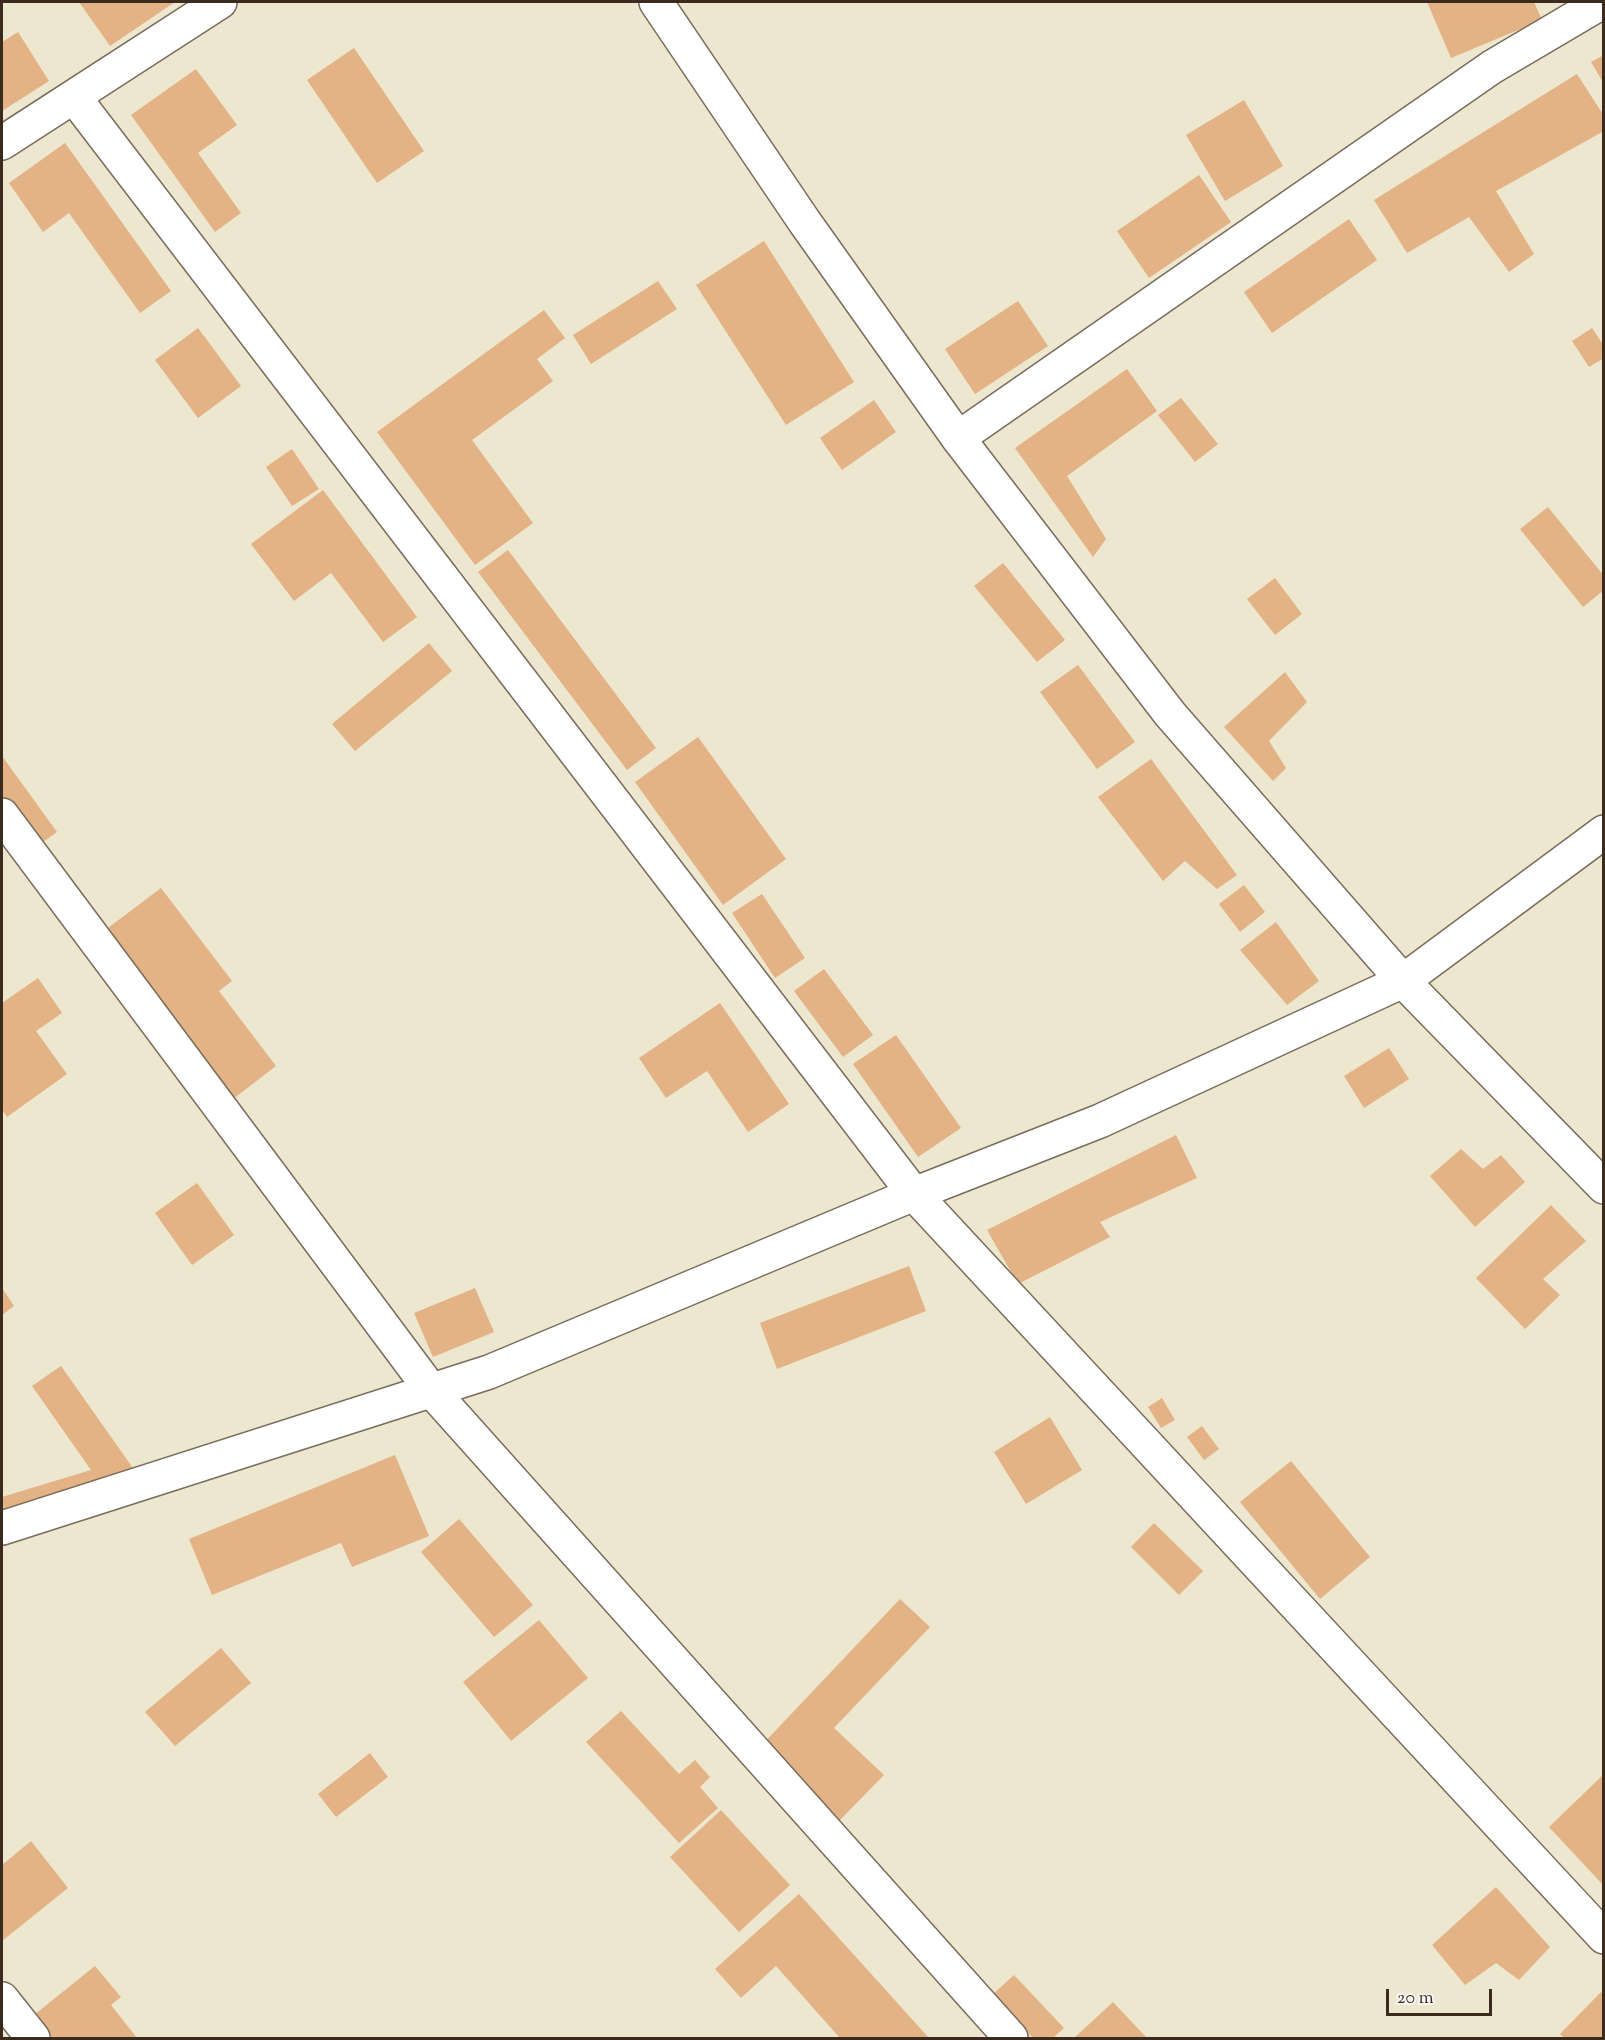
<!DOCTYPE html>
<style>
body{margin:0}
#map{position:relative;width:1605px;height:2040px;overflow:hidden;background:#ece7ce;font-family:"Sorts Mill Goudy",serif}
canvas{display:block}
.frame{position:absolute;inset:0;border:3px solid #3b2a1e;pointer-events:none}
.scale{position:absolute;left:1386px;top:1989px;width:106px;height:27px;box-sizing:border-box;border:3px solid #3b2a1e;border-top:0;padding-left:8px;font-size:18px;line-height:21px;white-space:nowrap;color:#3b2a1e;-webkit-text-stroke:4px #f6f6f2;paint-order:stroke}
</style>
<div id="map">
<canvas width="1605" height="2040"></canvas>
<div class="frame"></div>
<div class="scale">20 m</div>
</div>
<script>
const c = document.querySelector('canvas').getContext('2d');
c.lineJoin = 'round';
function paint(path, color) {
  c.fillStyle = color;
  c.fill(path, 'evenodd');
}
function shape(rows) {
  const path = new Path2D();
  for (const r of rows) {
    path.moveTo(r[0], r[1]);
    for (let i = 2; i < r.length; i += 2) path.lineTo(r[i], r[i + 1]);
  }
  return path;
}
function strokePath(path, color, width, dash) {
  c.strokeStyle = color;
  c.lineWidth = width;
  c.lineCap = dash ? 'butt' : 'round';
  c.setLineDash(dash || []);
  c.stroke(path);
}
paint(shape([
 [79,2,175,2,110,46],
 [1427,2,1534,2,1542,20,1451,58],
 [18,32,49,81,2,111,2,42],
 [354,48,424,151,377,183,307,80],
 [1604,55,1604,84,1591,62],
 [196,69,237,125,198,153,241,213,215,232,131,115],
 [1577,74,1604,116,1604,131,1496,191,1534,254,1509,272,1469,217,1407,253,1374,200],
 [1244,100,1283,166,1225,201,1186,135],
 [65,143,171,291,140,313,69,213,43,232,9,183],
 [1199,175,1231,222,1149,278,1117,231],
 [1349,219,1377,260,1272,333,1244,292],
 [764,241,854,382,786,425,696,285],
 [658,281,677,309,591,364,573,335],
 [1018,301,1048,346,975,394,945,349],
 [544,310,565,338,537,359,553,381,472,440,533,523,475,565,377,432],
 [198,328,241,386,198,418,155,360],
 [1592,328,1604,346,1604,358,1589,367,1572,341],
 [1127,369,1157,411,1067,476,1106,539,1093,557,1015,448],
 [1181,398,1218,444,1195,462,1158,415],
 [874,400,896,432,842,470,820,438],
 [292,449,319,489,292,506,266,467],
 [323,490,417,617,383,642,331,573,294,601,251,544],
 [1548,507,1604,576,1604,590,1583,607,1520,529],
 [508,550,656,748,627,770,478,572],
 [1003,563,1065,640,1037,662,974,586],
 [1275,578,1302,614,1275,635,1247,599],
 [429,643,452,671,355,751,332,724],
 [1078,665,1135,742,1097,769,1040,692],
 [1285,672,1307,702,1269,741,1286,768,1273,781,1224,727],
 [698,737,786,859,723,905,635,782],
 [2,756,57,832,33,849,2,806],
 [1151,759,1237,875,1217,889,1185,861,1163,881,1098,797],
 [1244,885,1265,912,1240,932,1219,904],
 [161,888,232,981,219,991,276,1066,233,1099,104,931],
 [762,894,805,958,775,978,732,913],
 [1276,922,1319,981,1287,1005,1240,950],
 [824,969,873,1035,843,1057,794,991],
 [38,978,62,1013,36,1031,67,1074,7,1117,2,1109,2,1003],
 [720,1003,789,1104,748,1132,707,1071,666,1098,639,1058],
 [896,1035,961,1128,918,1157,853,1064],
 [1389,1048,1409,1079,1364,1108,1344,1076],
 [1176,1135,1197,1178,1100,1222,1110,1237,1018,1284,987,1230],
 [1461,1149,1483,1169,1501,1155,1525,1182,1475,1227,1430,1176],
 [197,1183,234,1235,192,1265,155,1213],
 [1551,1205,1586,1241,1543,1279,1560,1295,1525,1329,1476,1278],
 [909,1266,926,1311,777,1369,760,1323],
 [2,1288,14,1306,2,1315],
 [475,1288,494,1332,433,1357,414,1313],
 [61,1366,135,1471,2,1511,2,1497,91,1470,32,1386],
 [1162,1398,1175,1420,1161,1428,1148,1407],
 [1050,1417,1082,1470,1026,1504,994,1452],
 [1202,1426,1219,1449,1204,1460,1187,1437],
 [395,1455,429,1536,352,1567,341,1543,212,1595,189,1539],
 [1291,1461,1370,1557,1320,1599,1240,1502],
 [459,1519,533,1605,494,1637,421,1552],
 [1154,1523,1203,1571,1179,1595,1131,1547],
 [900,1599,930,1627,834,1728,884,1775,839,1821,760,1747],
 [539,1620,588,1678,511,1741,463,1682],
 [221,1648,251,1683,175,1746,145,1712],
 [621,1711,679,1774,695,1760,710,1777,700,1787,718,1808,679,1843,586,1742],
 [370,1753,388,1777,336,1817,318,1794],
 [1604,1774,1604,1886,1549,1827],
 [721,1810,790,1885,739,1932,670,1857],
 [31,1841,68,1888,2,1941,2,1865],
 [1496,1887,1550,1947,1519,1980,1496,1963,1465,1985,1432,1945],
 [799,1894,929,2038,838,2038,839,2037,776,1966,741,1998,715,1969],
 [95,1966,121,1997,111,2005,137,2038,44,2038,29,2019],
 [1014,1975,1064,2028,1053,2038,1033,2038,992,1995],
 [1601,1992,1604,1995,1604,2038,1564,2038,1560,2034],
 [1113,2002,1147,2038,1074,2038]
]), '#e3b285');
const minor = shape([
 [656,2,804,221,958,438,1170,714,1403,981,1604,1187],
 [74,97,914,1194,1604,1937],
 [2,143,220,2],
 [958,438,1492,67,1602,2],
 [2,815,431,1390,1011,2038],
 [2,1528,489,1372,914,1194,1100,1121,1403,981,1604,832]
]);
const major = shape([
 [2,1999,33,2038]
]);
strokePath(minor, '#796c5c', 36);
strokePath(major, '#796c5c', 36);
strokePath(minor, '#fff', 33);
strokePath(major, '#fff', 33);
</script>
